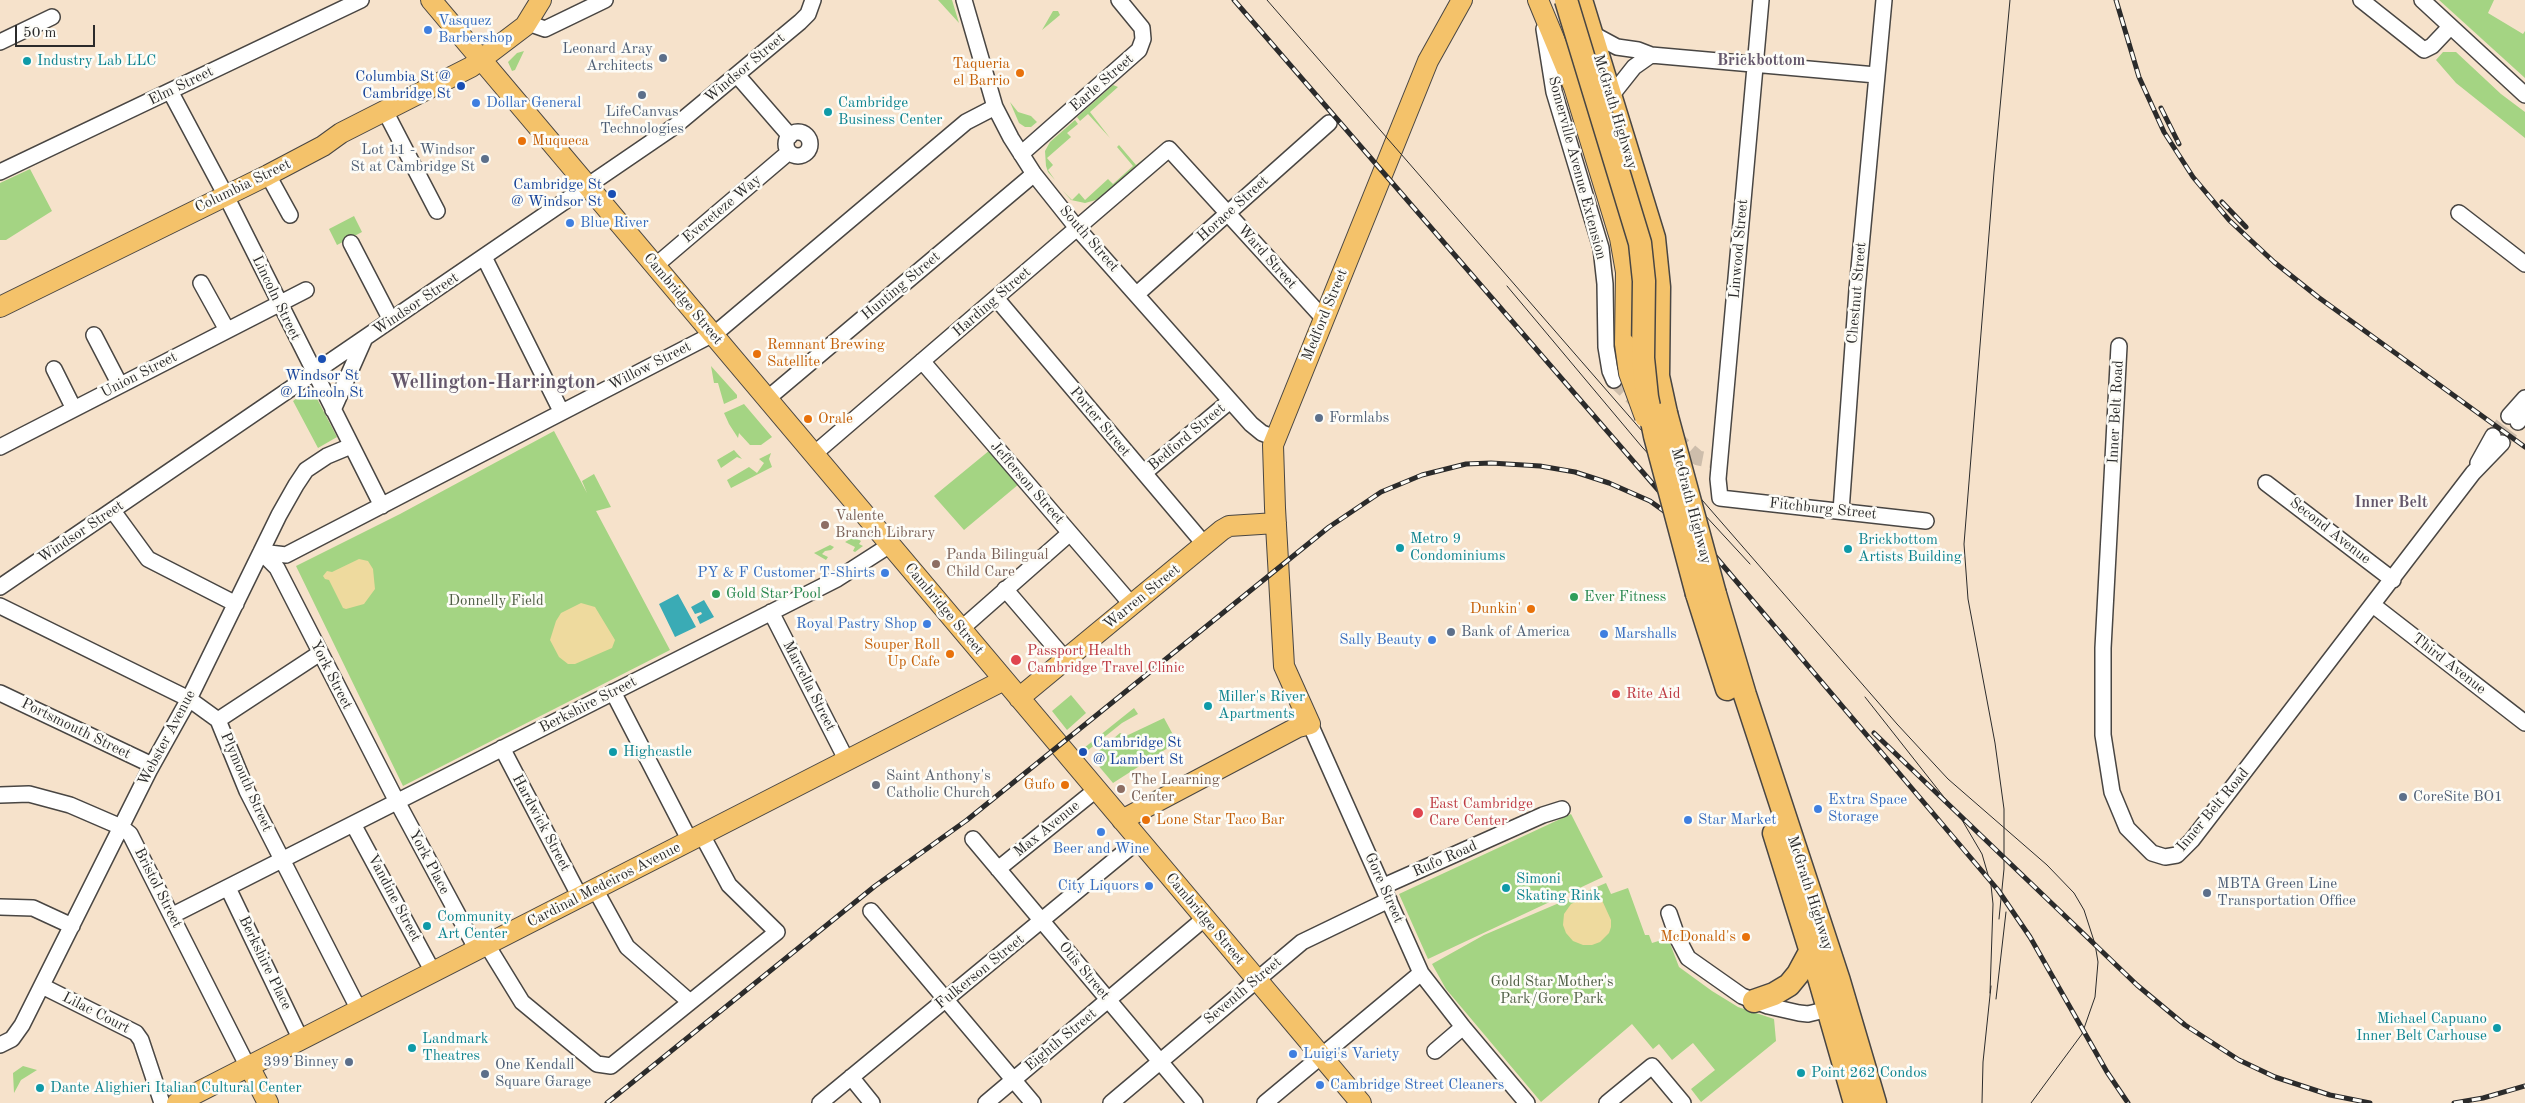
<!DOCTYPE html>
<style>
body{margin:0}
#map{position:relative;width:2525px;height:1103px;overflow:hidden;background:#f6e2cb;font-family:"Old Standard TT",serif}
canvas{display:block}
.scale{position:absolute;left:15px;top:25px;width:80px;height:22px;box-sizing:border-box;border:2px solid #2b2b2b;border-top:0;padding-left:6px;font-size:15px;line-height:18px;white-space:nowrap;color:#2b2b2b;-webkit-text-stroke:4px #fdfcf7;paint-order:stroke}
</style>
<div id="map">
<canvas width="2525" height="1103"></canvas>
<div class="scale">50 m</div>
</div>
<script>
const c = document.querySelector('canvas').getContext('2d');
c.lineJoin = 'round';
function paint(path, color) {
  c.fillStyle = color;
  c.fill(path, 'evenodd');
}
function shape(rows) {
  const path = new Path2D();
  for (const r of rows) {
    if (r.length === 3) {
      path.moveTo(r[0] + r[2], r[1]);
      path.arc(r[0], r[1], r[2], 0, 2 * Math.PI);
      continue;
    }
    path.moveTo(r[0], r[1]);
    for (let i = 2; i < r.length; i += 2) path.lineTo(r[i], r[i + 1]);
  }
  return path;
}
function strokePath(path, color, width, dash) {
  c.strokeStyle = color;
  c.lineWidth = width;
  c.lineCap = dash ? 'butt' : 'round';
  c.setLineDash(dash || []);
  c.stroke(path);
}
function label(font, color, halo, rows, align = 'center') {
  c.font = font + ' "Old Standard TT",serif';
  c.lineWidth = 5;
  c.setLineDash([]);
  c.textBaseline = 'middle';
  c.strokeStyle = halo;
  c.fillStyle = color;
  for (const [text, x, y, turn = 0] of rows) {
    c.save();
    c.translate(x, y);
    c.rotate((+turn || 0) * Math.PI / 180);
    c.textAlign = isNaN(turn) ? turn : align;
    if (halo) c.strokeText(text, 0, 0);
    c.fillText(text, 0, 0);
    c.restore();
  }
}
paint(shape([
 [938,0,952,0,959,23],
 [2439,0,2494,0,2488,13,2523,34,2525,31,2525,78],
 [1053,11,1058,11,1060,15,1042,30],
 [524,51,515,70,512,71,508,62,517,53],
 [2443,52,2456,52,2501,94,2525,112,2525,138,2456,83,2436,60],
 [1113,85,1118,87,1090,112,1110,138,1088,114,1080,121,1077,117],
 [1010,102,1018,112,1031,116,1037,122,1031,127,1025,127,1019,123],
 [1075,120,1078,124,1067,133,1071,137,1047,158,1053,165,1048,170,1055,180,1048,172,1046,166,1045,151,1050,142],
 [1119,145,1136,165,1153,152,1115,186,1096,200,1085,203,1071,200,1062,190,1072,200,1079,193,1085,200,1108,179,1113,184,1133,166,1117,147],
 [30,169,52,211,6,240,0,240,0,183],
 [354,216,362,232,337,245,329,229],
 [711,366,737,395,737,398,724,404,718,383,714,383],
 [308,390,313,391,337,437,318,448,293,401],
 [744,404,772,437,761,445,750,445,739,433,738,438,729,424,724,413],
 [554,431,587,493,582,481,594,474,611,507,596,511,670,650,403,786,296,566,400,514],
 [734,450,742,459,737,457,721,468,717,460],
 [990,450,1019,484,964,530,934,496],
 [771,453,769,459,772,467,731,488,727,480,749,467,757,473,764,463,759,459],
 [854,537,861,541,859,544,863,546,855,552,853,551,855,547,845,542],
 [830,545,834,547,831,550,825,551,822,554,828,557,826,560,814,553],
 [1071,695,1086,713,1067,730,1052,711],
 [1134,708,1138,714,1122,723,1087,751,1084,748],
 [1164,718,1177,742,1113,783,1097,764,1100,761,1095,754,1120,733,1126,736],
 [1571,814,1603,877,1428,959,1399,894],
 [1606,883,1611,894,1628,888,1645,935,1649,935,1652,943,1668,938,1679,967,1712,991,1738,1007,1774,1019,1776,1041,1701,1102,1691,1089,1715,1070,1693,1043,1672,1060,1659,1044,1653,1049,1632,1024,1541,1102,1446,989,1432,964,1484,935],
 [23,1066,37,1070,21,1080,14,1093,13,1073]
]), '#a4d483');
paint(shape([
 [359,559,368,561,373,569,375,589,364,604,346,609,343,608,329,580,325,579,323,576,327,571,332,572],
 [581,603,595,607,615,640,612,648,575,664,568,664,559,657,550,640,556,621,561,613],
 [1592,894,1601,898,1611,920,1611,927,1609,933,1600,942,1592,945,1583,945,1573,941,1566,933,1563,925,1564,914,1571,904]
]), '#eeda9e');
paint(shape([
 [678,594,696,627,675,637,659,604],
 [704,600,714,617,700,624,697,617,702,614,701,612,695,614,691,607]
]), '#3aabb5');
strokePath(shape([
 [1614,380,1638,403],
 [1673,436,1698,458,1719,462],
 [2493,436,2509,416],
 [2502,443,2518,422]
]), '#cdbdab', 15, [15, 8]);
const minor = shape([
 [964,0,995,107,1011,138,1034,174,1077,228,1251,424,1262,433,1275,438],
 [1761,0,1718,479,1720,498,1926,521],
 [2361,0,2424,50,2432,46,2450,27],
 [2422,0,2525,95],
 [528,23,545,29,605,0],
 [1544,29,1554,92,1601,248,1605,284,1606,347,1610,371,1614,380],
 [1591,33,1617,47,1638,50,1651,55,1876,75],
 [0,42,52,17],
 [737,75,790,136],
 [170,91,225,194,382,506],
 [1611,96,1634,67,1651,55],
 [385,111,437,211],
 [798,144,12],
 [1021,154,1139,50,1143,39,1142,28,1119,0],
 [0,172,361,0],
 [268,175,290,215],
 [2459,213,2525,264],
 [351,243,391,320],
 [484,257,561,411],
 [655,266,789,152],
 [201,283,227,330],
 [1137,294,1329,123],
 [996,298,1205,545],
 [94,335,120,385],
 [2119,346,2103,648,2103,735,2112,792,2127,828,2152,853,2165,857,2177,855,2192,840,2473,473,2502,443],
 [922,361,1132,605],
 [54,369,74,409],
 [767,399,1034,174],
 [333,410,364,340],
 [2509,416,2525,398],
 [2518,422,2525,412],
 [0,447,306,290],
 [814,454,1169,149,1324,319],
 [2478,463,2493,436],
 [1144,473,1230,401],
 [2266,483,2393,580],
 [113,511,148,559,236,604],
 [1841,511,1857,290,1884,0],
 [261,552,286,555,717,332,966,122,995,107],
 [261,552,277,568,393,794,477,950],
 [0,587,675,126,800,22,808,14,813,0],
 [1005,589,1066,660],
 [2373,605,2525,723],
 [0,606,189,699,218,720,247,791,359,1010],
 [771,612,847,761],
 [961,629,1070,533],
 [613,692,690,841],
 [0,693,152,765],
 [218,720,320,653],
 [1310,724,1421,973,1463,1027,1527,1103],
 [502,748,580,897],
 [0,795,29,794,70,805,121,827,130,834,248,1067],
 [353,824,433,972],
 [973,839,1195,1103],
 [998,869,1097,789],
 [1384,886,1543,815,1562,809],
 [228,888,301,1040],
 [595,889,627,947,690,1002],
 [0,907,33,908,72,926],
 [871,911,1033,1103],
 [1669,913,1678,939,1688,958,1742,996,1768,1006,1799,1013,1808,1014,1837,1007],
 [173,915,837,579,890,545],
 [487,945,522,1002,597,1064,611,1066,777,932,729,885,702,835],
 [42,986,136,1033,141,1040,162,1103],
 [0,1045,12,1039,22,1025,150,769,189,699,279,515,296,485,306,470,327,456,351,446],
 [1435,1051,1463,1027],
 [851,1077,872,1103],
 [820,1103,1139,840],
 [986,1103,1205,918],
 [1111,1103,1302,942,1389,900],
 [1265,1103,1421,973],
 [1607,1103,1652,1066,1683,1103]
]);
const major = shape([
 [431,0,1361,1103],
 [1538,0,1574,87,1620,238,1626,272,1625,344],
 [0,307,268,175,323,146,341,133,471,67,525,26,541,0],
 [1019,698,1222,530,1229,526,1276,523],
 [1122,820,1298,727,1310,724,1284,666,1275,508,1273,445,1428,61,1462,0],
 [249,1066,268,1103],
 [177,1103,1004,680]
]);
const highway = shape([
 [1581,0,1654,238,1659,287,1658,376,1666,413],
 [1697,594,1727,689],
 [1715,594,1745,695,1839,981,1875,1103],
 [1774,833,1820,981,1855,1103],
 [1754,1001,1774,994,1789,985,1798,974,1811,950]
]);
strokePath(minor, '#494643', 18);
strokePath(major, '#494643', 22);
strokePath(highway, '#494643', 25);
strokePath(minor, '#fff', 15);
strokePath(major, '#f4c26a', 20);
strokePath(highway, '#f4c26a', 22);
strokePath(shape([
 [1267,0,1897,724,1948,779,2047,865,2074,893,2084,910,2095,944,2098,962,2095,997,2082,1034,2031,1103],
 [1507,286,1642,447,1750,564],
 [1865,697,1962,820,1982,854,1991,885,1993,904,1990,993],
 [1999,919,2004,869,2004,809,1995,743,1968,599,1964,544,1994,172,2010,0],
 [1996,999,2006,912],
 [1982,1103,1983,1062,1991,986]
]), '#2b2b2b', 1);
const rail = shape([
 [1234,0,1698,536,1998,890,2030,937,2107,1072,2128,1103],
 [2116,0,2139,77,2164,132,2193,177,2229,220,2274,262,2318,297,2525,447],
 [2161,108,2179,144],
 [2222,202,2246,227],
 [1874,733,2137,985,2185,1025,2239,1060,2275,1077,2330,1095,2370,1103],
 [607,1103,875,886,967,820,1329,527,1381,492,1422,475,1466,464,1491,463,1540,466,1575,472,1609,483,1650,501,1678,521],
 [2454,1103,2483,1098,2525,1086]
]);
strokePath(rail, '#2b2b2b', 5);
strokePath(rail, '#fdfcf7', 3, [9]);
const majorBridge = shape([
 [1625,344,1629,373,1645,417]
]);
const highwayBridge = shape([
 [1566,0,1640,243,1644,281,1643,358,1647,397,1655,436,1697,594],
 [1666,413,1715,594]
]);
strokePath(majorBridge, '#494643', 22, []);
strokePath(highwayBridge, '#494643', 25, []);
strokePath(majorBridge, '#f4c26a', 20);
strokePath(highwayBridge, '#f4c26a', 22);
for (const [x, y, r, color] of [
 [428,30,5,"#3f7fe0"],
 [663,58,5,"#5c6f8a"],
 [27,61,5,"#0f9aa8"],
 [1020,73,5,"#e8710a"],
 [461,86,5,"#1a4fb4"],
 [642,95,5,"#5c6f8a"],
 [476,103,5,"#3f7fe0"],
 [828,112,5,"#0f9aa8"],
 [522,141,5,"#e8710a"],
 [485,159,5,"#5c6f8a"],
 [612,194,5,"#1a4fb4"],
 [570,223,5,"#3f7fe0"],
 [757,354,5,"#e8710a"],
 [322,359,5,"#1a4fb4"],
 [1319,418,5,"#5c6f8a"],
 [808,419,5,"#e8710a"],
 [825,525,5,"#8d6e63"],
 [1400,548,5,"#0f9aa8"],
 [1848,549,5,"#0f9aa8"],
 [936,564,5,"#8d6e63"],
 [885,573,5,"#3f7fe0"],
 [716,594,5,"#2e9e5b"],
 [1574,597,5,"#2e9e5b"],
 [1531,609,5,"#e8710a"],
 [927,624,5,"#3f7fe0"],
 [1451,632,5,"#5c6f8a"],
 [1604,634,5,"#3f7fe0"],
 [1432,640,5,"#3f7fe0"],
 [950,654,5,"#e8710a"],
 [1016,660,6,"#e0444e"],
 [1616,694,5,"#e0444e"],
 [1208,706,5,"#0f9aa8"],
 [613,752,5,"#0f9aa8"],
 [1083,752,5,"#1a4fb4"],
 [876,785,5,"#6b7280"],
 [1065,785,5,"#e8710a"],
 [1121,789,5,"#8d6e63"],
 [2403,797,5,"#5c6f8a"],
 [1818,809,5,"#3f7fe0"],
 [1418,813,6,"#e0444e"],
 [1146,820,5,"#e8710a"],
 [1688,820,5,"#3f7fe0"],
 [1101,832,5,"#3f7fe0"],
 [1149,886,5,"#3f7fe0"],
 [1506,888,5,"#0f9aa8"],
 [2207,893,5,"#5c6f8a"],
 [427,926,5,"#0f9aa8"],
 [1746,937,5,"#e8710a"],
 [2497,1028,5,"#0f9aa8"],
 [412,1048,5,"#0f9aa8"],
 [1293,1054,5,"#3f7fe0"],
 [349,1062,5,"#5c6f8a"],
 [1801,1073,5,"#0f9aa8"],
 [485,1074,5,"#5c6f8a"],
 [1320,1085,5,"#3f7fe0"],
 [40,1088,5,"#0f9aa8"]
]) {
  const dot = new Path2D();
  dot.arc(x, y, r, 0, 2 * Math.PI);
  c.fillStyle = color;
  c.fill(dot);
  strokePath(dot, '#fdfcf7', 2);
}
label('15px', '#366cbe', '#fdfcf7', [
 ["Vasquez",438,21],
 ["Barbershop",438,38],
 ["Dollar General",486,103],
 ["Blue River",580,223],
 ["PY & F Customer T-Shirts",875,573,"right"],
 ["Royal Pastry Shop",917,624,"right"],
 ["Marshalls",1614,634],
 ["Sally Beauty",1422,640,"right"],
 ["Extra Space",1828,800],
 ["Storage",1828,817],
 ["Star Market",1698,820],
 ["Beer and Wine",1101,849,"center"],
 ["City Liquors",1139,886,"right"],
 ["Luigi's Variety",1303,1054],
 ["Cambridge Street Cleaners",1330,1085]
], 'left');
label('15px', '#4e5e75', '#fdfcf7', [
 ["Leonard Aray",653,49,"right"],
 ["Architects",653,66,"right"],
 ["LifeCanvas",642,112,"center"],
 ["Technologies",642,129,"center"],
 ["Lot 11 - Windsor",475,150,"right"],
 ["St at Cambridge St",475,167,"right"],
 ["Formlabs",1329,418],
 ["Bank of America",1461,632],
 ["CoreSite BO1",2413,797],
 ["MBTA Green Line",2217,884],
 ["Transportation Office",2217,901],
 ["399 Binney",339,1062,"right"],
 ["One Kendall",495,1065],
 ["Square Garage",495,1082]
], 'left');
label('15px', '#0d838f', '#fdfcf7', [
 ["Industry Lab LLC",37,61],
 ["Cambridge",838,103],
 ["Business Center",838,120],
 ["Metro 9",1410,539],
 ["Condominiums",1410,556],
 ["Brickbottom",1858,540],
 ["Artists Building",1858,557],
 ["Miller's River",1218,697],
 ["Apartments",1218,714],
 ["Highcastle",623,752],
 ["Simoni",1516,879],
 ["Skating Rink",1516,896],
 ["Community",437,917],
 ["Art Center",437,934],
 ["Michael Capuano",2487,1019,"right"],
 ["Inner Belt Carhouse",2487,1036,"right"],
 ["Landmark",422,1039],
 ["Theatres",422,1056],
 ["Point 262 Condos",1811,1073],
 ["Dante Alighieri Italian Cultural Center",50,1088]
], 'left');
label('15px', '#c56008', '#fdfcf7', [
 ["Taqueria",1010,64],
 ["el Barrio",1010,81],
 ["Muqueca",532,141,"left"],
 ["Remnant Brewing",767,345,"left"],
 ["Satellite",767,362,"left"],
 ["Orale",818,419,"left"],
 ["Dunkin'",1521,609],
 ["Souper Roll",940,645],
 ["Up Cafe",940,662],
 ["Gufo",1055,785],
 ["Lone Star Taco Bar",1156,820,"left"],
 ["McDonald's",1736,937]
], 'right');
label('15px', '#2b2b2b', '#fdfcf7', [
 ["Windsor Street",745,68,-40],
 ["Earle Street",1102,83,-41],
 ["Elm Street",181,86,-26],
 ["McGrath Highway",1615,112,73],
 ["Somerville Avenue Extension",1577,168,75],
 ["Columbia Street",243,186,-26],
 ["Evereteze Way",722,209,-40],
 ["Horace Street",1233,209,-42],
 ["South Street",1089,239,49],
 ["Linwood Street",1739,249,-85],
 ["Ward Street",1267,257,48],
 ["Hunting Street",901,286,-40],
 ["Chestnut Street",1857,293,-85],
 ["Lincoln Street",276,298,64],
 ["Cambridge Street",683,299,50],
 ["Harding Street",992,302,-41],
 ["Windsor Street",416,304,-34],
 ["Medford Street",1325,315,-68],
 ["Willow Street",650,366,-27],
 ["Union Street",139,375,-27],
 ["Inner Belt Road",2116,412,-87],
 ["Porter Street",1100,422,50],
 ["Bedford Street",1187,437,-40],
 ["Jefferson Street",1027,483,49],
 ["McGrath Highway",1691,506,75],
 ["Fitchburg Street",1823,509,6],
 ["Second Avenue",2330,531,38],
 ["Windsor Street",81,532,-34],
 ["Warren Street",1142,597,-39],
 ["Cambridge Street",944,609,50],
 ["Third Avenue",2449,664,38],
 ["York Street",331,675,63],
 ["Marcella Street",809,686,63],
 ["Berkshire Street",588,705,-27],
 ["Portsmouth Street",76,729,26],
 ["Webster Avenue",167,738,-62],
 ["Plymouth Street",246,782,66],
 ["Inner Belt Road",2213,810,-50],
 ["Hardwick Street",541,823,62],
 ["Max Avenue",1047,829,-39],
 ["Rufo Road",1445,859,-24],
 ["York Place",429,862,62],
 ["Cardinal Medeiros Avenue",604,885,-27],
 ["Bristol Street",158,888,63],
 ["Gore Street",1384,888,66],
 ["McGrath Highway",1810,893,72],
 ["Vandine Street",394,898,62],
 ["Cambridge Street",1205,919,50],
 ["Berkshire Place",265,963,64],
 ["Otis Street",1084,971,50],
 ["Fulkerson Street",980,972,-39],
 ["Seventh Street",1243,991,-40],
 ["Lilac Court",96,1013,27],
 ["Eighth Street",1061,1040,-40]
]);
label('15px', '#164399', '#fdfcf7', [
 ["Columbia St @",451,77],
 ["Cambridge St",451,94],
 ["Cambridge St",602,185],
 ["@ Windsor St",602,202],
 ["Windsor St",322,376,"center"],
 ["@ Lincoln St",322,393,"center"],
 ["Cambridge St",1093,743,"left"],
 ["@ Lambert St",1093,760,"left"]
], 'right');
label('15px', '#785e54', '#fdfcf7', [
 ["Valente",835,516],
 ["Branch Library",835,533],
 ["Panda Bilingual",946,555],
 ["Child Care",946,572],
 ["The Learning",1131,780],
 ["Center",1131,797]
], 'left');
label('15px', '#27864d', '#fdfcf7', [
 ["Gold Star Pool",726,594],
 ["Ever Fitness",1584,597]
], 'left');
label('15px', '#4f5e45', '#fdfcf7', [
 ["Donnelly Field",496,601],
 ["Gold Star Mother's",1552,982],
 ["Park/Gore Park",1552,999]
]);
label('15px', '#be3a42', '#fdfcf7', [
 ["Passport Health",1027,651],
 ["Cambridge Travel Clinic",1027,668],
 ["Rite Aid",1626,694],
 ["East Cambridge",1429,804],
 ["Care Center",1429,821]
], 'left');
label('15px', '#5b616d', '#fdfcf7', [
 ["Saint Anthony's",886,776],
 ["Catholic Church",886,793]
], 'left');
label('bold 16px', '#64576b', '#fdfcf7', [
 ["Brickbottom",1761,61],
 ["Inner Belt",2391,503]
]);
label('bold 20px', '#64576b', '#fdfcf7', [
 ["Wellington-Harrington",493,383]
]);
</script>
